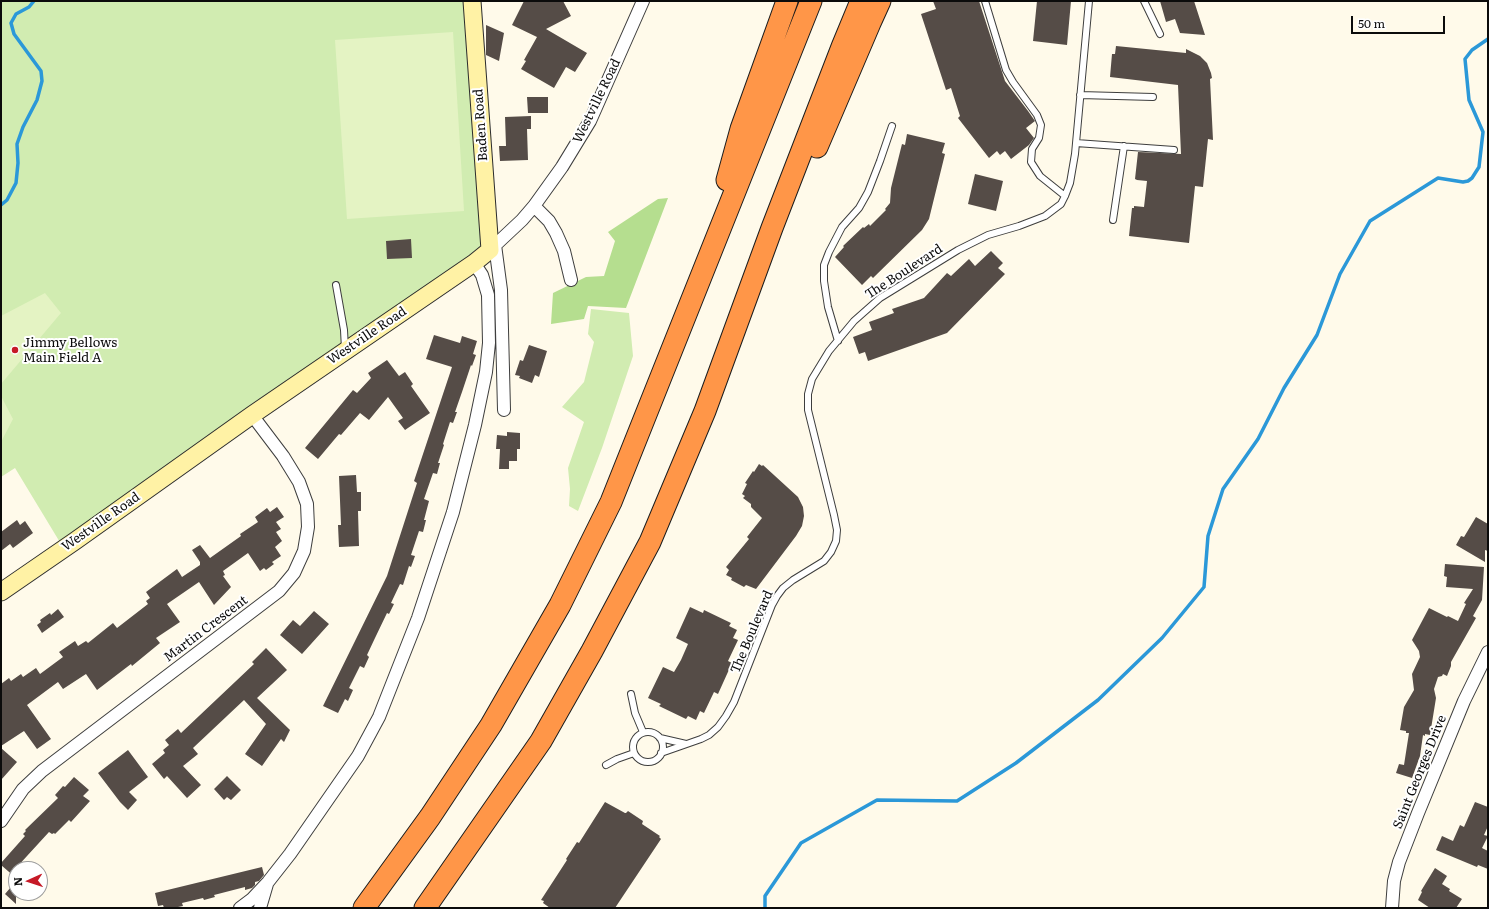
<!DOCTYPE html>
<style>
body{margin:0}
#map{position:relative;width:1489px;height:909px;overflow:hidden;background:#fffaea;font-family:Literata,serif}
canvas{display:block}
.frame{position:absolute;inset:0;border:2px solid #0b0b0b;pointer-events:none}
.north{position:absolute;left:8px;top:861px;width:40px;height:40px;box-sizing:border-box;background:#fff;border:1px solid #9d9d9d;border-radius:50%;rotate:267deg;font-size:11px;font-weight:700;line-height:16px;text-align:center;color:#0b0b0b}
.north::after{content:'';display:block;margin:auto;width:14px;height:18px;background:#c61927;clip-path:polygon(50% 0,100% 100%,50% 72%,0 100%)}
.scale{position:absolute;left:1351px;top:16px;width:94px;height:18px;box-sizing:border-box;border:2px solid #0b0b0b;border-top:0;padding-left:5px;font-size:12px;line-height:14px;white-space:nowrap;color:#0b0b0b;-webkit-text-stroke:3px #fff;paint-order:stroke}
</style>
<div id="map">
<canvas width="1489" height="909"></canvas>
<div class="frame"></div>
<div class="north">N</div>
<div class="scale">50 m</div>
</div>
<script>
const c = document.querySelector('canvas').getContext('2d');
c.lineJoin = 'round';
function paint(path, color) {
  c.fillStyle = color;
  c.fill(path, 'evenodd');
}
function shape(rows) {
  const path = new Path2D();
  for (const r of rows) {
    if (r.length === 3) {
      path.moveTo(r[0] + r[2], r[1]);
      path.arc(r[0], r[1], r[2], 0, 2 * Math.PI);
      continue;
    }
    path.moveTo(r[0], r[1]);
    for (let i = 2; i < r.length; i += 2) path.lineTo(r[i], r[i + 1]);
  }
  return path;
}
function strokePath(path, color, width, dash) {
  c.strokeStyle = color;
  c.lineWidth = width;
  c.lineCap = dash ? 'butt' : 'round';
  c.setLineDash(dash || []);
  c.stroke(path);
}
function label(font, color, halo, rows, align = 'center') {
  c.font = font + ' Literata,serif';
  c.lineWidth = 4;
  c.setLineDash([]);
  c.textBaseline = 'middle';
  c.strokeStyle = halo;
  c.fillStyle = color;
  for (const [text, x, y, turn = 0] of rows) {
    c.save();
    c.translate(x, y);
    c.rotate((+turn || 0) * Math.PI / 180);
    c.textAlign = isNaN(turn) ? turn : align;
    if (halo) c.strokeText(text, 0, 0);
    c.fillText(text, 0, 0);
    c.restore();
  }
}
paint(shape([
 [1,1,471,1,487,249,61,544,15,468,1,477],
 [591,309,629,313,633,356,602,448,578,511,569,506,570,489,568,468,584,422,562,407,584,382,594,342,588,334]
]), '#d1ecb1');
paint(shape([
 [668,198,626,308,588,306,584,319,551,324,553,293,586,277,604,276,615,241,608,232,658,199]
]), '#b5de8f');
paint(shape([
 [453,32,464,211,347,219,335,40],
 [45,293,61,313,1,384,1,316],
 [1,396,13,419,1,442]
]), '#e4f3c3');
strokePath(shape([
 [1,205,7,200,16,183,18,163,17,144,23,127,37,100,42,81,41,71,14,34,11,23,16,14,29,7,34,1],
 [765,908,765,896,801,843,877,800,957,801,1016,763,1098,700,1162,638,1204,587,1208,536,1223,489,1258,439,1284,388,1317,335,1340,274,1370,221,1438,178,1463,182,1468,181,1472,178,1479,167,1483,132,1469,100,1465,59,1472,50,1488,39]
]), '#2b98d8', 3.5);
paint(shape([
 [524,1,563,1,571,16,546,29,587,53,575,72,566,67,554,88,521,69,526,61,524,60,537,37,512,25],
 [933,1,979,1,1005,81,1028,111,1035,121,1026,128,1034,138,1029,145,1011,159,1005,151,1000,155,997,151,989,158,958,118,960,116,951,88,946,90,921,14,936,9],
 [1037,1,1071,1,1067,45,1033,41],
 [1160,1,1194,1,1205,35,1180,33,1175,19,1166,22],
 [486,25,504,33,499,61,486,55],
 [1116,46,1186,53,1186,49,1200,56,1207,63,1211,73,1212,78,1210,79,1213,140,1208,139,1203,187,1195,186,1189,243,1129,236,1132,208,1134,208,1134,206,1144,207,1147,181,1137,180,1135,179,1138,152,1181,154,1178,85,1110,77,1112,54,1115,54],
 [527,97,548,97,548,113,528,113],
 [531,116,531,129,527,129,528,160,500,161,499,146,506,146,505,117],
 [907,134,945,143,942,153,945,154,929,219,922,230,873,278,871,276,862,285,835,257,844,247,843,246,863,227,864,228,869,224,870,226,886,210,885,209,890,203,891,188,902,144,905,145],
 [975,174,1003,181,996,211,968,204],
 [411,239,412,258,387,259,386,241],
 [991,251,1003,263,998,268,1005,274,947,333,868,361,865,352,859,354,853,337,872,330,869,322,894,313,892,309,924,298,947,273,951,276,969,259,975,266],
 [434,335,460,343,462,336,477,341,473,354,476,355,472,366,471,365,462,392,455,412,457,412,453,423,450,422,443,444,444,445,438,463,440,463,437,474,433,473,424,499,429,501,424,520,426,520,423,532,419,531,411,555,415,556,411,567,409,566,403,585,400,584,391,603,394,604,389,614,387,613,375,638,367,655,369,657,364,668,360,666,349,688,353,690,348,701,345,699,338,713,323,706,387,576,417,483,414,481,452,367,426,359],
 [529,345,547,351,539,377,535,375,532,383,519,378,520,376,515,375,520,360,523,361],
 [387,360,399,376,405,372,413,384,411,386,430,413,405,430,398,421,403,418,388,397,369,420,360,413,341,435,339,434,318,459,305,448,353,390,357,393,371,378,368,373],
 [507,432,520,433,520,449,517,449,517,461,509,461,509,469,499,469,500,449,496,449,497,435,507,436],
 [759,464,762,466,763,465,798,497,803,507,804,516,802,526,796,536,756,589,746,585,744,587,731,580,732,578,726,575,729,570,726,567,749,539,747,537,762,518,751,507,751,504,743,498,745,496,742,494,747,484,745,483,753,471,754,472],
 [356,475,357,492,361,492,361,511,358,511,359,546,339,547,338,525,341,525,339,476],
 [277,507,284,517,276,522,281,529,276,532,282,541,275,547,281,556,272,562,274,564,266,570,264,568,260,571,248,553,223,571,225,575,223,576,231,587,214,605,199,582,167,604,180,622,156,638,160,643,132,666,131,664,97,690,86,674,63,689,58,682,27,705,51,739,37,749,24,731,1,746,1,684,9,678,11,681,21,674,23,677,36,668,40,674,63,657,59,652,75,641,78,646,86,641,88,643,113,623,117,628,148,604,146,601,150,598,146,592,177,569,182,577,200,565,200,562,192,550,200,545,210,558,241,536,240,534,258,522,255,517,267,508,270,512],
 [1476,517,1488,524,1488,551,1485,550,1485,562,1456,545,1461,536,1464,537],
 [17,520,20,525,25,521,33,533,13,548,10,544,1,551,1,532],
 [1445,564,1484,567,1482,600,1473,616,1476,618,1451,662,1451,666,1447,676,1443,674,1442,676,1438,677,1434,689,1436,698,1430,735,1425,734,1425,736,1423,735,1420,756,1412,778,1396,773,1399,764,1404,765,1409,733,1406,733,1406,731,1400,730,1404,707,1414,690,1412,674,1420,657,1419,651,1412,640,1429,608,1447,617,1448,616,1458,621,1466,604,1464,603,1473,589,1446,587,1447,577,1444,576],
 [690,607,703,613,704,610,731,623,729,626,737,630,733,638,738,640,728,661,732,663,718,694,714,692,704,713,700,711,696,720,688,716,686,719,659,706,661,704,648,698,663,667,674,672,681,660,688,644,676,638],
 [58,609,64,617,42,633,37,625,41,622,40,620,50,613,51,615],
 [314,611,329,624,302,654,280,635,293,620,300,626],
 [266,648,287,670,257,698,290,730,284,742,281,739,262,766,245,754,266,724,244,700,193,748,198,754,183,766,201,785,187,798,167,776,164,779,152,764,165,753,163,750,169,745,165,740,178,729,181,733,254,664,252,662],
 [1,748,17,762,1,780],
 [128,750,148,777,129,792,137,800,128,810,120,802,98,773],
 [227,776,241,790,231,800,227,797,224,800,214,789],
 [74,777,89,790,83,796,90,801,71,822,69,820,55,834,54,833,52,834,49,832,16,868,16,878,1,865,1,863,25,836,23,834,26,831,25,830,58,798,55,795,63,786,65,787],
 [605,802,625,813,626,813,628,811,643,821,642,824,660,836,659,837,661,839,615,908,550,908,543,903,544,901,541,900,567,860,566,859,577,842,579,843],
 [1475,802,1488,807,1488,826,1484,835,1488,836,1482,848,1488,851,1488,869,1478,865,1477,867,1436,850,1442,836,1453,841,1460,825,1464,827],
 [262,867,264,875,259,881,255,882,255,885,252,888,245,890,245,887,214,895,215,897,204,900,203,898,182,903,183,906,173,908,164,908,163,905,158,906,155,893],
 [1435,868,1447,876,1442,884,1450,889,1449,891,1462,899,1456,908,1430,908,1418,900,1422,892,1421,891],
 [16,881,16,904,5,894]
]), '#554c47');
const lane = shape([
 [985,1,1006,70,1013,82,1037,115,1041,125,1039,138,1032,149,1031,162,1040,176,1065,196],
 [1144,1,1160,34],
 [1080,95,1153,97],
 [1076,143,1174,150],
 [1113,220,1124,146],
 [336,285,344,330,345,349],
 [838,341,828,307,824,281,824,265,829,252,842,227,859,208,868,192,880,161,892,126],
 [631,694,635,713,643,732],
 [648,747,15],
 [660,738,686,744],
 [661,753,701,739,709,735,718,727,726,716,734,702,772,605,777,596,783,588,793,580,824,561,831,552,836,541,837,530,834,515,808,410,808,394,812,379,829,351,854,321,880,298,958,250,988,235,1019,226,1045,216,1061,204,1065,196,1070,183,1075,154,1089,1],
 [606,765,617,759,634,753]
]);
const street = shape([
 [534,206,549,221,556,233,564,251,571,280],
 [495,245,501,290,504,410],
 [490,250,522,220,534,206,562,167,590,121,643,1],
 [1,821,23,789,42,771,279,591,294,573,304,551,308,527,307,504,299,482,283,456,252,415],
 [240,908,252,899,268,882,290,854,358,756,379,717,418,618,453,512,475,425,486,372,489,343,488,295,482,275,474,263],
 [260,908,267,884],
 [1392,908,1394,881,1399,862,1418,813,1464,701,1488,652]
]);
const secondary = shape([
 [1,592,75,541,252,415,474,263,490,250,472,1]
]);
const highway = shape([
 [817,147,870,23,880,1],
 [727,180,741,129,787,1],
 [364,908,430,817,491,725,560,605,611,502,811,1],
 [425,908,541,741,592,651,650,542,705,411,772,228,842,47,861,1]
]);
strokePath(lane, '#3e3e3e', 8);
strokePath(street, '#3e3e3e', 14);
strokePath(secondary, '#2d2d2d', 19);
strokePath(highway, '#1c1c1c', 23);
strokePath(lane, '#fff', 6);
strokePath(street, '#fff', 12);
strokePath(secondary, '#fff2a5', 17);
strokePath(highway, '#ff9648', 21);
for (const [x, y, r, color] of [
 [15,350,4,"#c61927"]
]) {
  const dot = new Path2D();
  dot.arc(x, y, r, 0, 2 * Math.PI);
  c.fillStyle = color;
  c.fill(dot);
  strokePath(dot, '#fff', 1.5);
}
label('13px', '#0b0b0b', '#fff', [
 ["Westville Road",597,101,-64],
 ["Baden Road",481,125,-94],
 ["The Boulevard",904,272,-33],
 ["Westville Road",367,336,-34],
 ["Westville Road",101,522,-35],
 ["Martin Crescent",206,629,-37],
 ["The Boulevard",752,632,-67],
 ["Saint Georges Drive",1420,772,-68]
]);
label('13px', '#0b0b0b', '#fff', [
 ["Jimmy Bellows",23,343],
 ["Main Field A",23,358]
], 'left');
</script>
